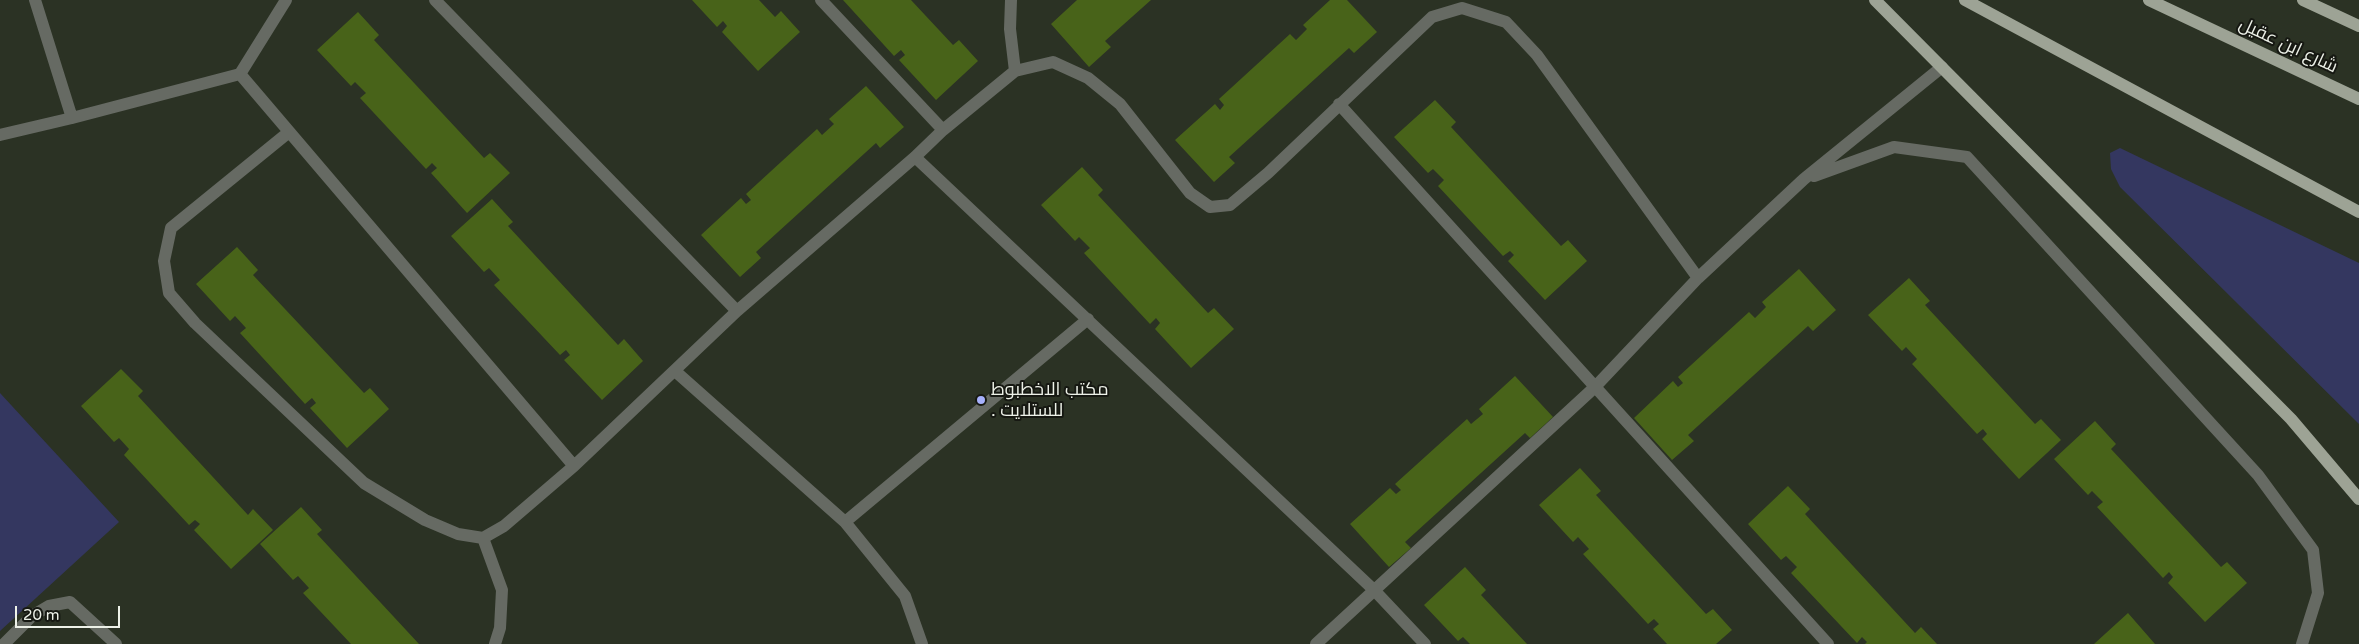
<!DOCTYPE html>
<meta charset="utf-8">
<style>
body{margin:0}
#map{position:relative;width:2359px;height:644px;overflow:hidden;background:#2b3224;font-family:"Varela Round",sans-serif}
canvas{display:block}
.scale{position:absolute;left:15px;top:606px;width:105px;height:22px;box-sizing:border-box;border:2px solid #edf1e8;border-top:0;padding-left:6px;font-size:15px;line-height:18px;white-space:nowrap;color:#edf1e8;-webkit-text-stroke:4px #161812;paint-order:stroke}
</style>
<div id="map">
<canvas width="2359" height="644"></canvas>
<div class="scale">20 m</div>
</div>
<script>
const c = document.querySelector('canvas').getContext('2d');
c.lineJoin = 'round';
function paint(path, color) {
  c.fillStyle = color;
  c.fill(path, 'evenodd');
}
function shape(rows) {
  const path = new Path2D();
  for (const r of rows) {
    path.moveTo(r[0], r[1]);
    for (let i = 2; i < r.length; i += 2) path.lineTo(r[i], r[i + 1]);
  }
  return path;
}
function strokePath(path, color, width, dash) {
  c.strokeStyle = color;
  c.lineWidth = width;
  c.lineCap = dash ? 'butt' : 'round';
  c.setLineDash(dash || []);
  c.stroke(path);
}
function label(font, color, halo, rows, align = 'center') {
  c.font = font + ' "Varela Round",Cairo,sans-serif';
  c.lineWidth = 4;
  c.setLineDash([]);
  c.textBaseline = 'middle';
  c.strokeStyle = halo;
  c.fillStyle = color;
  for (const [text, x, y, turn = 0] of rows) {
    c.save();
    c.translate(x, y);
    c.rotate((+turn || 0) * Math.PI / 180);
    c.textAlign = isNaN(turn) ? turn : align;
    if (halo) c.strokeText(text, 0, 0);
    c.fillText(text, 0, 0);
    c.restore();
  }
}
paint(shape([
 [2120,148,2359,263,2359,424,2120,187,2111,169,2110,153],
 [0,393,119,522,0,631]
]), '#343760');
paint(shape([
 [692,0,759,0,775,17,781,11,800,32,758,71,722,32,727,26,723,21,717,27],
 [843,0,911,0,953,45,959,40,978,61,936,100,899,60,905,55,901,50,894,56],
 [1077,0,1151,0,1105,41,1111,47,1089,67,1051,24],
 [1330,0,1347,0,1377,32,1354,53,1349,48,1229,157,1235,163,1214,182,1175,140,1215,104,1220,110,1224,105,1219,99,1290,34,1296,40,1307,29,1303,25],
 [358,12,379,35,374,40,484,158,490,153,510,173,467,213,431,173,437,168,432,163,426,169,360,98,366,93,355,82,351,86,317,50],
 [866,86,904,127,880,148,876,143,756,252,761,258,740,277,701,235,741,198,746,204,751,200,746,194,817,129,822,135,834,124,829,119],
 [1435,100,1456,122,1451,127,1561,246,1568,240,1587,261,1545,300,1508,261,1514,255,1510,251,1503,256,1438,186,1444,180,1433,169,1428,173,1394,137],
 [1082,167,1103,190,1098,195,1208,313,1214,308,1234,329,1191,368,1155,329,1160,323,1156,318,1150,324,1084,253,1090,248,1079,237,1075,241,1041,205],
 [492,199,513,222,508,226,618,345,624,339,643,361,602,400,564,360,570,355,566,350,560,355,494,285,500,280,489,268,484,272,451,236],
 [237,247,258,270,253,275,364,393,370,388,389,409,347,448,310,408,316,403,312,398,305,404,240,333,246,328,235,316,230,321,196,284],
 [1799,269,1836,310,1813,331,1808,326,1688,435,1694,441,1672,460,1634,418,1673,381,1678,387,1683,383,1678,377,1749,312,1755,318,1766,307,1762,302],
 [1909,278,1930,301,1925,305,2035,424,2041,419,2061,440,2019,479,1982,439,1987,434,1983,429,1977,434,1912,364,1917,359,1906,347,1902,351,1868,315],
 [121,369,143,391,138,396,248,515,253,509,273,530,231,569,194,530,200,524,195,520,189,525,124,455,129,449,119,438,114,442,81,406],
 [1515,376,1553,417,1530,438,1525,433,1405,542,1411,548,1389,567,1350,524,1390,488,1396,494,1401,490,1395,484,1467,419,1471,424,1483,414,1479,409],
 [2095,421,2116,444,2111,449,2221,567,2227,562,2247,583,2205,622,2168,583,2173,577,2169,572,2163,578,2097,507,2103,502,2092,491,2088,495,2054,459],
 [1580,468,1601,491,1596,495,1706,614,1713,609,1732,630,1716,644,1667,644,1653,629,1659,624,1654,619,1648,624,1583,554,1589,549,1578,537,1573,542,1539,505],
 [1788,486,1810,509,1805,514,1915,633,1921,627,1937,644,1865,644,1867,642,1862,637,1857,643,1791,573,1797,567,1786,556,1781,560,1748,524],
 [301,507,322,530,317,534,419,644,351,644,303,593,309,588,298,576,293,580,260,544],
 [1465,567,1486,590,1481,595,1527,644,1470,644,1463,637,1458,641,1424,605],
 [2128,613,2155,644,2094,644]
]), '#486319');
strokePath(shape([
 [4,644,32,616,49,606,70,602,116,644]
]), '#666a63', 12);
strokePath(shape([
 [35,0,72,118],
 [435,0,737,311],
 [821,0,943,130],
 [1011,0,1010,29,1015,71],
 [240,74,574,466],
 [1339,104,1828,644],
 [289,132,171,228,164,261,169,293,195,323,364,483,425,520,458,534,483,538,504,526,574,466,737,311,915,157,943,130,1015,71,1053,62,1088,78,1120,104,1190,193,1210,207,1230,205,1268,173,1432,17,1462,8,1506,22,1537,55,1698,278],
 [0,135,72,118,240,74,286,0],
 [915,157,1375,591,1425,644],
 [1814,176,1894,147,1967,157,2258,475,2313,550,2318,593,2302,644],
 [675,371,845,522,905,596,922,644],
 [845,522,1088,319],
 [483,538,502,590,500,628,495,644],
 [1316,644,1595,387,1698,278,1804,179,1942,67]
]), '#666a63', 12);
strokePath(shape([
 [1875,0,2291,419,2359,499],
 [1965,0,2359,212],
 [2149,0,2359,99],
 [2303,0,2359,26]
]), '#9da395', 12);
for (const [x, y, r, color] of [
 [981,400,5,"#a7b1fc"]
]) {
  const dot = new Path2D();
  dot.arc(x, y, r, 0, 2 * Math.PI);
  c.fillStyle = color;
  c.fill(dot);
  strokePath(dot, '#161812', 2);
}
label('18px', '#edf1e8', '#161812', [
 ["شارع ابن عقيل",2288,46,25]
]);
label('18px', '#edf1e8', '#161812', [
 ["مكتب الاخطبوط",991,390],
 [". للستلايت",991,411]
], 'left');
</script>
